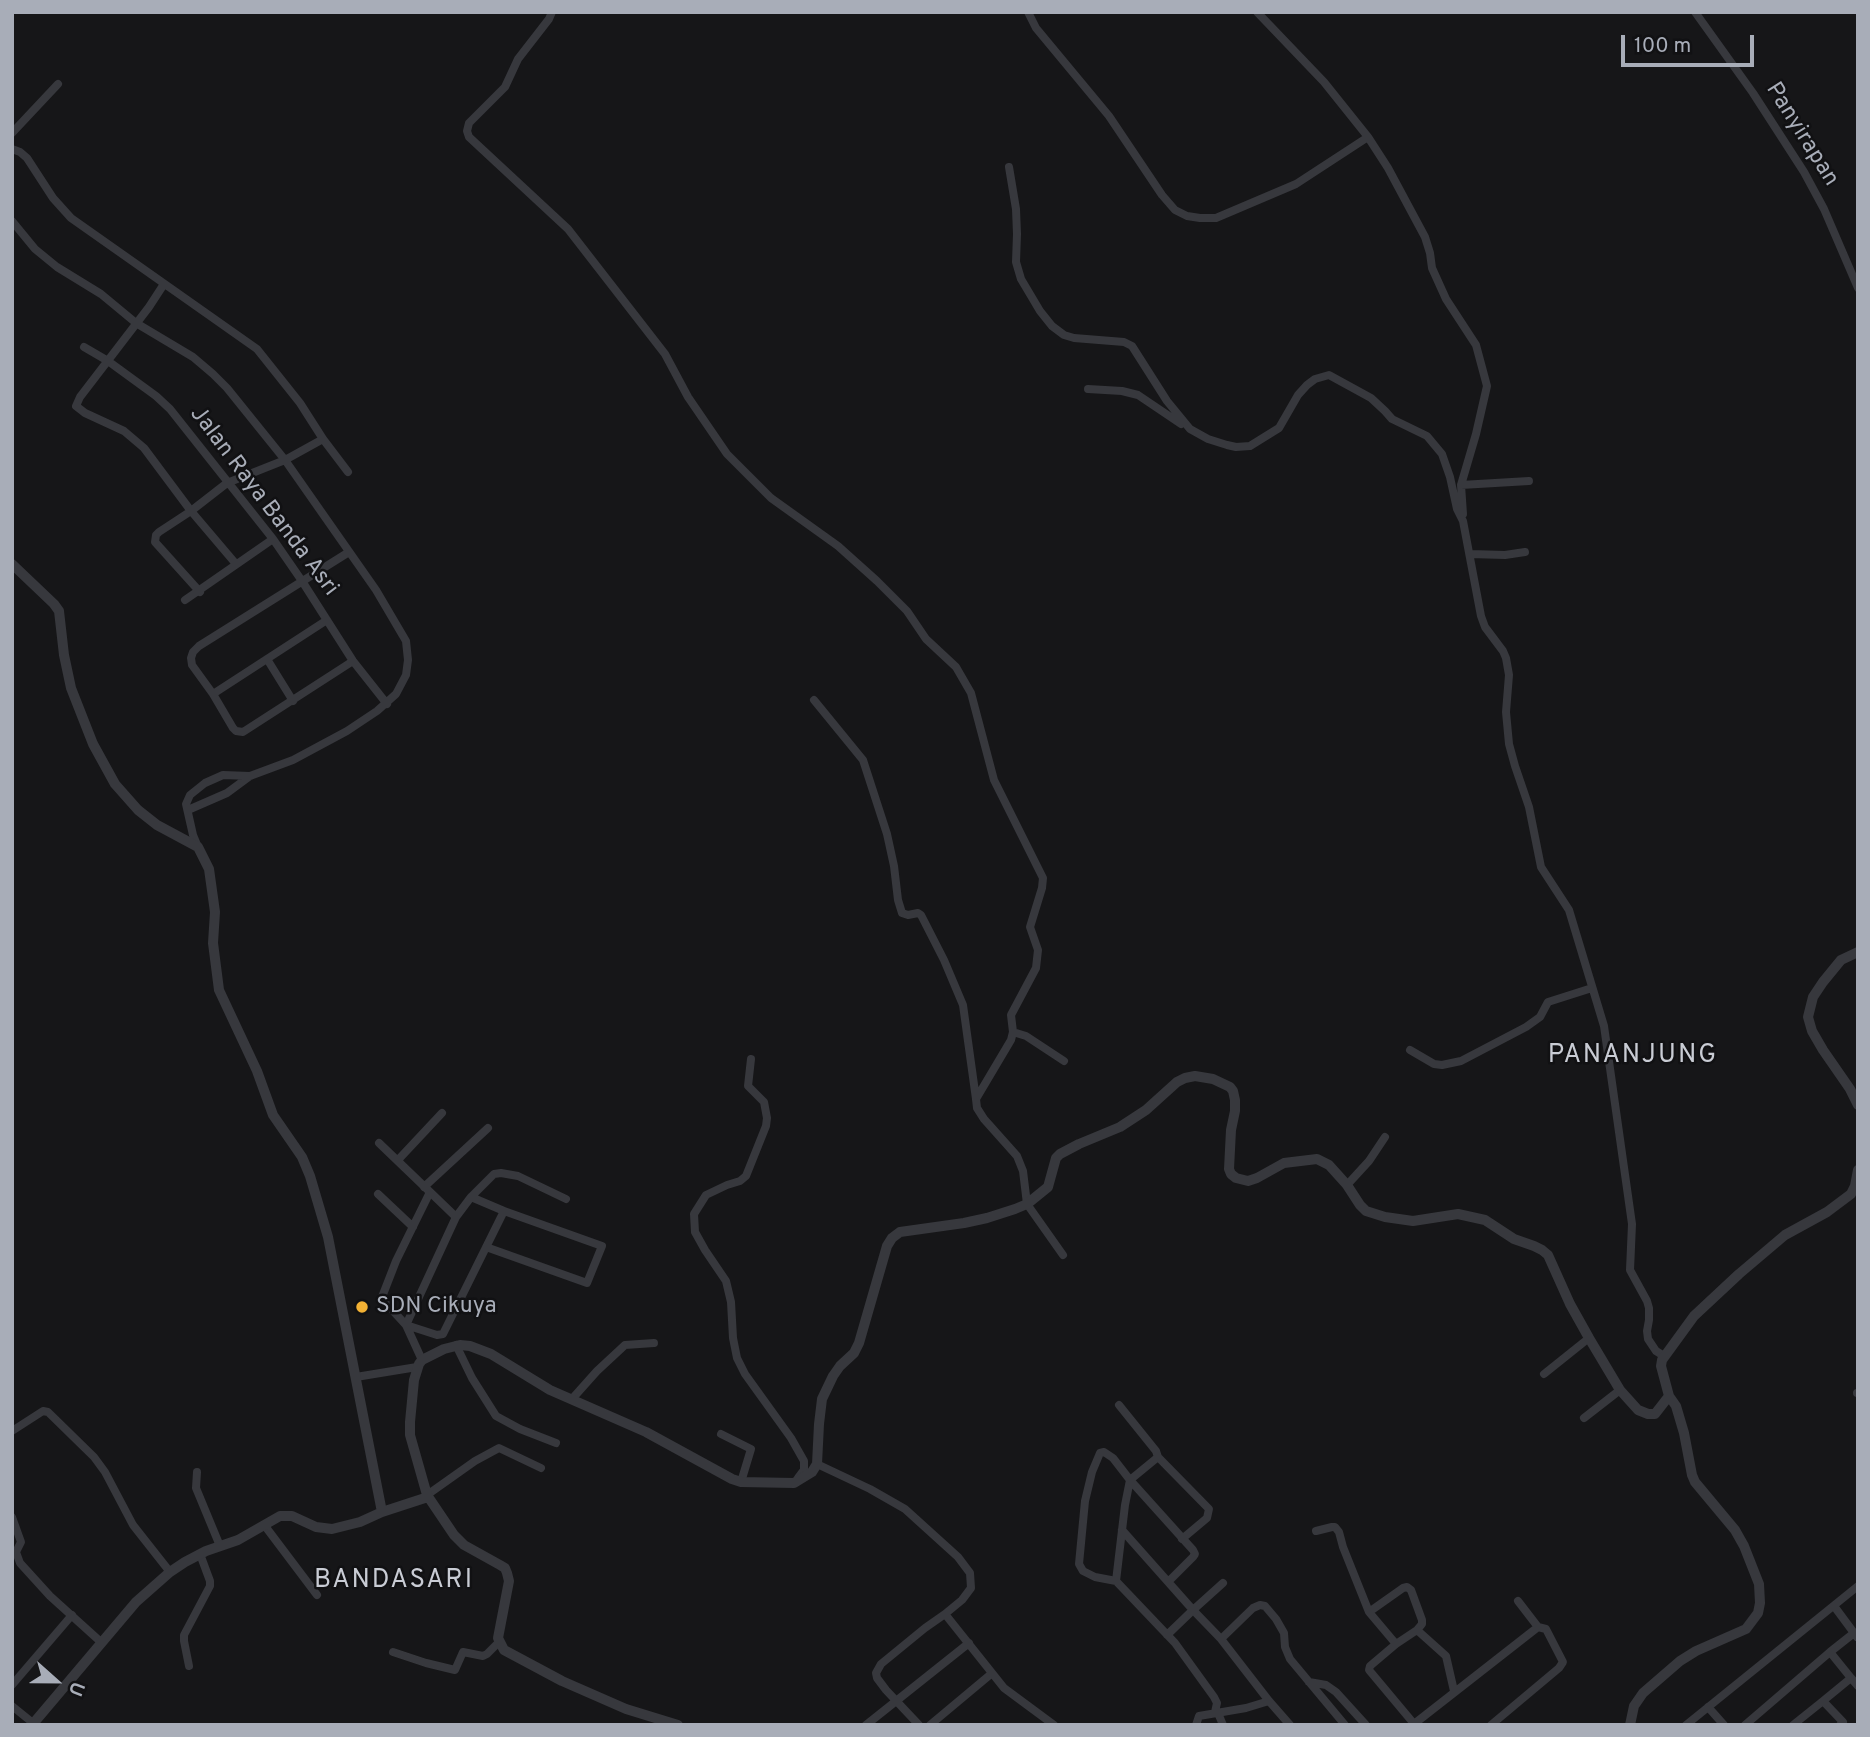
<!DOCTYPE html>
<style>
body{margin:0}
#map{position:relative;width:1870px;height:1737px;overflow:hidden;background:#161618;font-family:Overpass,sans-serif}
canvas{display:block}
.frame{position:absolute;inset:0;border:14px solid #a8adb8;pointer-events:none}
.north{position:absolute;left:21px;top:1646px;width:70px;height:70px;-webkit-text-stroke:5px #111113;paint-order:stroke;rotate:111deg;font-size:19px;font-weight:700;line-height:28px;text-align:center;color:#a8adb8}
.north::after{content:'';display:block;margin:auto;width:24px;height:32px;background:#a8adb8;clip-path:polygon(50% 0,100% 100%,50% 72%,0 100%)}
.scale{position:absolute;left:1621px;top:35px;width:133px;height:32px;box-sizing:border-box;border:4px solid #a8adb8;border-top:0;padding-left:9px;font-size:21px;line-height:24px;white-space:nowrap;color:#a8adb8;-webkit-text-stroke:5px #111113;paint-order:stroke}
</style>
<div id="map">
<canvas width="1870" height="1737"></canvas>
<div class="frame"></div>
<div class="north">U</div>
<div class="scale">100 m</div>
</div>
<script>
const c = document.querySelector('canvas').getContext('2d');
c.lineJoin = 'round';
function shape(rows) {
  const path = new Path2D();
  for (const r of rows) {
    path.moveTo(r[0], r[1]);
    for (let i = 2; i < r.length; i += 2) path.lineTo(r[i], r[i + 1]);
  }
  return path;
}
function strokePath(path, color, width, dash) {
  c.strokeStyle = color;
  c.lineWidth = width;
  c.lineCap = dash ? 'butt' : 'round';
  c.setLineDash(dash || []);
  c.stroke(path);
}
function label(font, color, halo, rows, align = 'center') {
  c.font = font + ' Overpass,sans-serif';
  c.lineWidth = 5;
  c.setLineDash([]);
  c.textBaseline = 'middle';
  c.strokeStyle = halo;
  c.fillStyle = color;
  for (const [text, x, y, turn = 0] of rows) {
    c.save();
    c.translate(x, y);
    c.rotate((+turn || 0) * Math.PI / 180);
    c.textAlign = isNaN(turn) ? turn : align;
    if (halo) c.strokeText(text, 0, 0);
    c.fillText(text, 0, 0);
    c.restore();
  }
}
strokePath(shape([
 [552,12,549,19,518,59,505,87,469,123,467,131,469,137,568,229,665,354,688,397,727,454,771,498,838,546,877,581,907,611,926,639,956,667,971,693,994,780,1043,878,1042,888,1030,927,1038,950,1036,968,1011,1015,1013,1032,1011,1040,976,1099,977,1108,984,1119,1017,1156,1023,1171,1027,1204,1063,1255],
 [1028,12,1036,28,1109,116,1162,195,1175,210,1187,216,1200,218,1216,218,1296,184,1368,137],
 [1257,12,1324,82,1368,137,1388,168,1425,237,1430,253,1432,268,1446,299,1476,345,1487,386,1476,434,1461,485,1463,514],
 [1695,12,1753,93,1804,172,1824,209,1858,288],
 [12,133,58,84],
 [12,149,20,152,27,158,53,198,71,218,257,349,300,403,323,439,285,460,376,590,406,641,408,660,406,675,396,694,377,711,347,731,293,760,250,776,227,793,188,810],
 [1009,167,1016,209,1017,234,1016,262,1021,279,1040,311,1052,326,1064,335,1074,338,1124,342,1132,346,1167,401,1190,429,1208,439,1227,445,1236,447,1250,446,1279,428,1298,395,1307,385,1315,379,1329,375,1371,398,1385,411,1392,419,1427,436,1442,454,1450,477,1457,509,1463,521,1481,616,1485,627,1503,651,1506,658,1509,675,1506,712,1509,744,1515,766,1529,807,1541,867,1569,910,1604,1026,1632,1224,1630,1270,1647,1301,1649,1308,1649,1320,1647,1331,1648,1339,1656,1351,1664,1356],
 [12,221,35,249,57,267,101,294,136,323,193,357,213,374,227,388,285,460,227,483,191,511,236,564],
 [164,284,149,307,80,397,76,406,85,413,124,431,144,448,191,511,159,532,156,535,155,542,200,592],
 [84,347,108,361,156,396,170,409,273,539,302,581,353,661,387,704],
 [1088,389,1122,391,1138,395,1181,424],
 [323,439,348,472],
 [1461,485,1529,481],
 [349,552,199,646,193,652,191,658,192,665,213,694,233,728,236,731,243,732,353,661],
 [1470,554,1505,555,1525,552],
 [185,600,273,539],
 [267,659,293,701],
 [213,694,327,620],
 [814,700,863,760,887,834,894,866,898,900,902,913,908,915,918,913,921,915,944,960,963,1005,976,1099],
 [198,847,193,835,186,804,190,795,205,783,223,775,250,776],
 [1013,1032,1026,1036,1064,1061],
 [1410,1050,1434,1064,1442,1065,1461,1061,1526,1027,1540,1017,1548,1002,1592,988],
 [751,1059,748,1086,764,1102,767,1118,766,1126,746,1176,740,1181,727,1185,706,1195,694,1214,695,1232,705,1250,726,1281,731,1302,733,1338,737,1358,745,1374,791,1438,804,1461,804,1470,798,1478],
 [379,1143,430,1192,396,1261,382,1297,383,1300,406,1325,422,1360],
 [398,1160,442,1113],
 [1347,1185,1369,1161,1385,1137],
 [424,1187,488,1128],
 [430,1192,456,1217,406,1325,437,1335,443,1334,504,1211,602,1246,587,1283,486,1247],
 [378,1194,413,1227],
 [471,1197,504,1211],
 [456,1217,471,1197,494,1174,501,1173,518,1176,566,1199],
 [456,1345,472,1378,496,1416,520,1429,556,1443],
 [1544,1374,1589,1338],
 [356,1377,417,1367],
 [1857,1393,1858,1393],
 [572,1399,597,1371,625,1345,654,1343],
 [1119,1405,1156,1451,1158,1457,1209,1509,1207,1518,1182,1539],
 [1584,1418,1620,1390],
 [12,1431,43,1411,48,1412,94,1457,105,1472,133,1525,170,1572],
 [721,1434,751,1449,741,1482],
 [817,1464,870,1489,905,1509,958,1557,970,1573,971,1588,962,1600,945,1614,1004,1688,1054,1725],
 [197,1472,196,1488,220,1546],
 [427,1495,475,1461,499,1448,541,1468],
 [12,1517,21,1542,16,1552,20,1563,50,1596,102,1643],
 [265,1526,317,1595],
 [1122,1530,1193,1610,1167,1635],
 [1316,1531,1332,1527,1335,1527,1339,1532,1343,1547,1369,1612,1396,1644,1370,1666,1369,1670,1415,1725],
 [1116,1581,1125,1505,1130,1480,1158,1457],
 [1168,1582,1193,1557,1195,1554,1193,1550,1130,1480,1113,1458,1104,1452,1100,1453,1092,1472,1085,1501,1079,1564,1083,1571,1095,1577,1116,1581,1175,1643,1214,1697,1217,1703,1215,1712],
 [1223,1583,1193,1610,1221,1639,1269,1701,1290,1725],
 [1518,1601,1538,1627],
 [1834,1606,1857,1637],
 [1369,1612,1403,1588,1407,1587,1411,1590,1422,1620,1422,1624,1417,1630,1396,1644],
 [1417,1630,1446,1656,1454,1691],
 [1221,1639,1253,1608,1260,1605,1265,1606,1276,1619,1284,1633,1285,1647,1290,1659,1345,1725],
 [393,1652,426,1663,455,1670,463,1652,483,1656,487,1654,499,1642],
 [1830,1652,1851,1678,1823,1701,1843,1722,1840,1725],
 [189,1666,184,1641,184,1635,210,1586,210,1581,200,1554],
 [1851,1678,1858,1686],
 [1309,1682,1326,1685,1336,1692,1366,1725],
 [12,1685,72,1615],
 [12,1706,33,1723],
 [1708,1707,1724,1725],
 [1218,1713,1223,1725],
 [1414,1724,1538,1627,1546,1629,1563,1662,1559,1668,1491,1725],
 [866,1725,969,1643],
 [919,1725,886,1690,877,1678,876,1673,881,1664,925,1628,945,1614],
 [930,1725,991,1674],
 [1196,1725,1199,1716,1246,1708,1269,1701],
 [1686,1725,1858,1586],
 [1745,1725,1830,1652,1854,1633],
 [1793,1725,1823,1701]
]), '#37383d', 8);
strokePath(shape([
 [12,564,54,604,59,611,64,655,71,688,93,744,115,784,138,810,157,825,198,847,209,869,215,912,213,943,219,990,257,1071,273,1115,302,1157,310,1176,328,1237,382,1512],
 [1858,952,1841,960,1823,982,1813,997,1808,1017,1812,1031,1823,1050,1850,1089,1858,1105],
 [32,1725,136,1602,170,1572,185,1562,206,1551,238,1540,280,1516,292,1516,316,1527,332,1529,360,1522,382,1512,428,1497],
 [678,1725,626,1709,562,1681,504,1650,498,1638,509,1581,507,1573,505,1568,500,1565,464,1545,454,1535,427,1495,410,1435,410,1422,414,1380,419,1364,422,1360,444,1349,460,1345,470,1346,491,1354,550,1390,646,1432,732,1479,741,1482,794,1483,812,1472,817,1464,819,1424,822,1399,833,1376,840,1366,854,1353,859,1343,887,1246,892,1238,900,1232,964,1223,987,1218,1015,1209,1027,1204,1048,1187,1056,1158,1060,1154,1079,1144,1120,1127,1146,1110,1177,1082,1185,1078,1195,1076,1213,1079,1230,1087,1233,1091,1235,1100,1235,1111,1231,1130,1229,1169,1231,1174,1236,1178,1248,1181,1257,1178,1284,1163,1317,1159,1329,1165,1347,1185,1360,1205,1366,1211,1385,1217,1413,1221,1458,1214,1485,1220,1514,1239,1534,1246,1542,1250,1548,1255,1570,1304,1589,1338,1620,1390,1638,1410,1648,1414,1655,1414,1669,1396],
 [1630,1725,1634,1706,1643,1693,1680,1661,1696,1651,1746,1629,1758,1613,1760,1603,1759,1584,1744,1546,1735,1530,1695,1482,1692,1475,1684,1433,1676,1406,1669,1396,1661,1366,1662,1360,1694,1316,1739,1274,1785,1235,1827,1212,1851,1194,1855,1186,1858,1170]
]), '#37383d', 10);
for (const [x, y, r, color] of [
 [362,1307,7,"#f2b134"]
]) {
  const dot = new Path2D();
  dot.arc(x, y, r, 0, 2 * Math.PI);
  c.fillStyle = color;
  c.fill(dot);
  strokePath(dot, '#111113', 2.5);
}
label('23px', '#a8adb8', '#111113', [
 ["Panyirapan",1801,135,58],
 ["Jalan Raya Banda Asri",263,502,53]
]);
label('23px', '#a8adb8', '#111113', [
 ["SDN Cikuya",376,1307]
], 'left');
c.letterSpacing = '2px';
label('26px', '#c9ccd4', '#111113', [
 ["PANANJUNG",1633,1057],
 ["BANDASARI",394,1582]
]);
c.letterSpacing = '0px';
</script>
